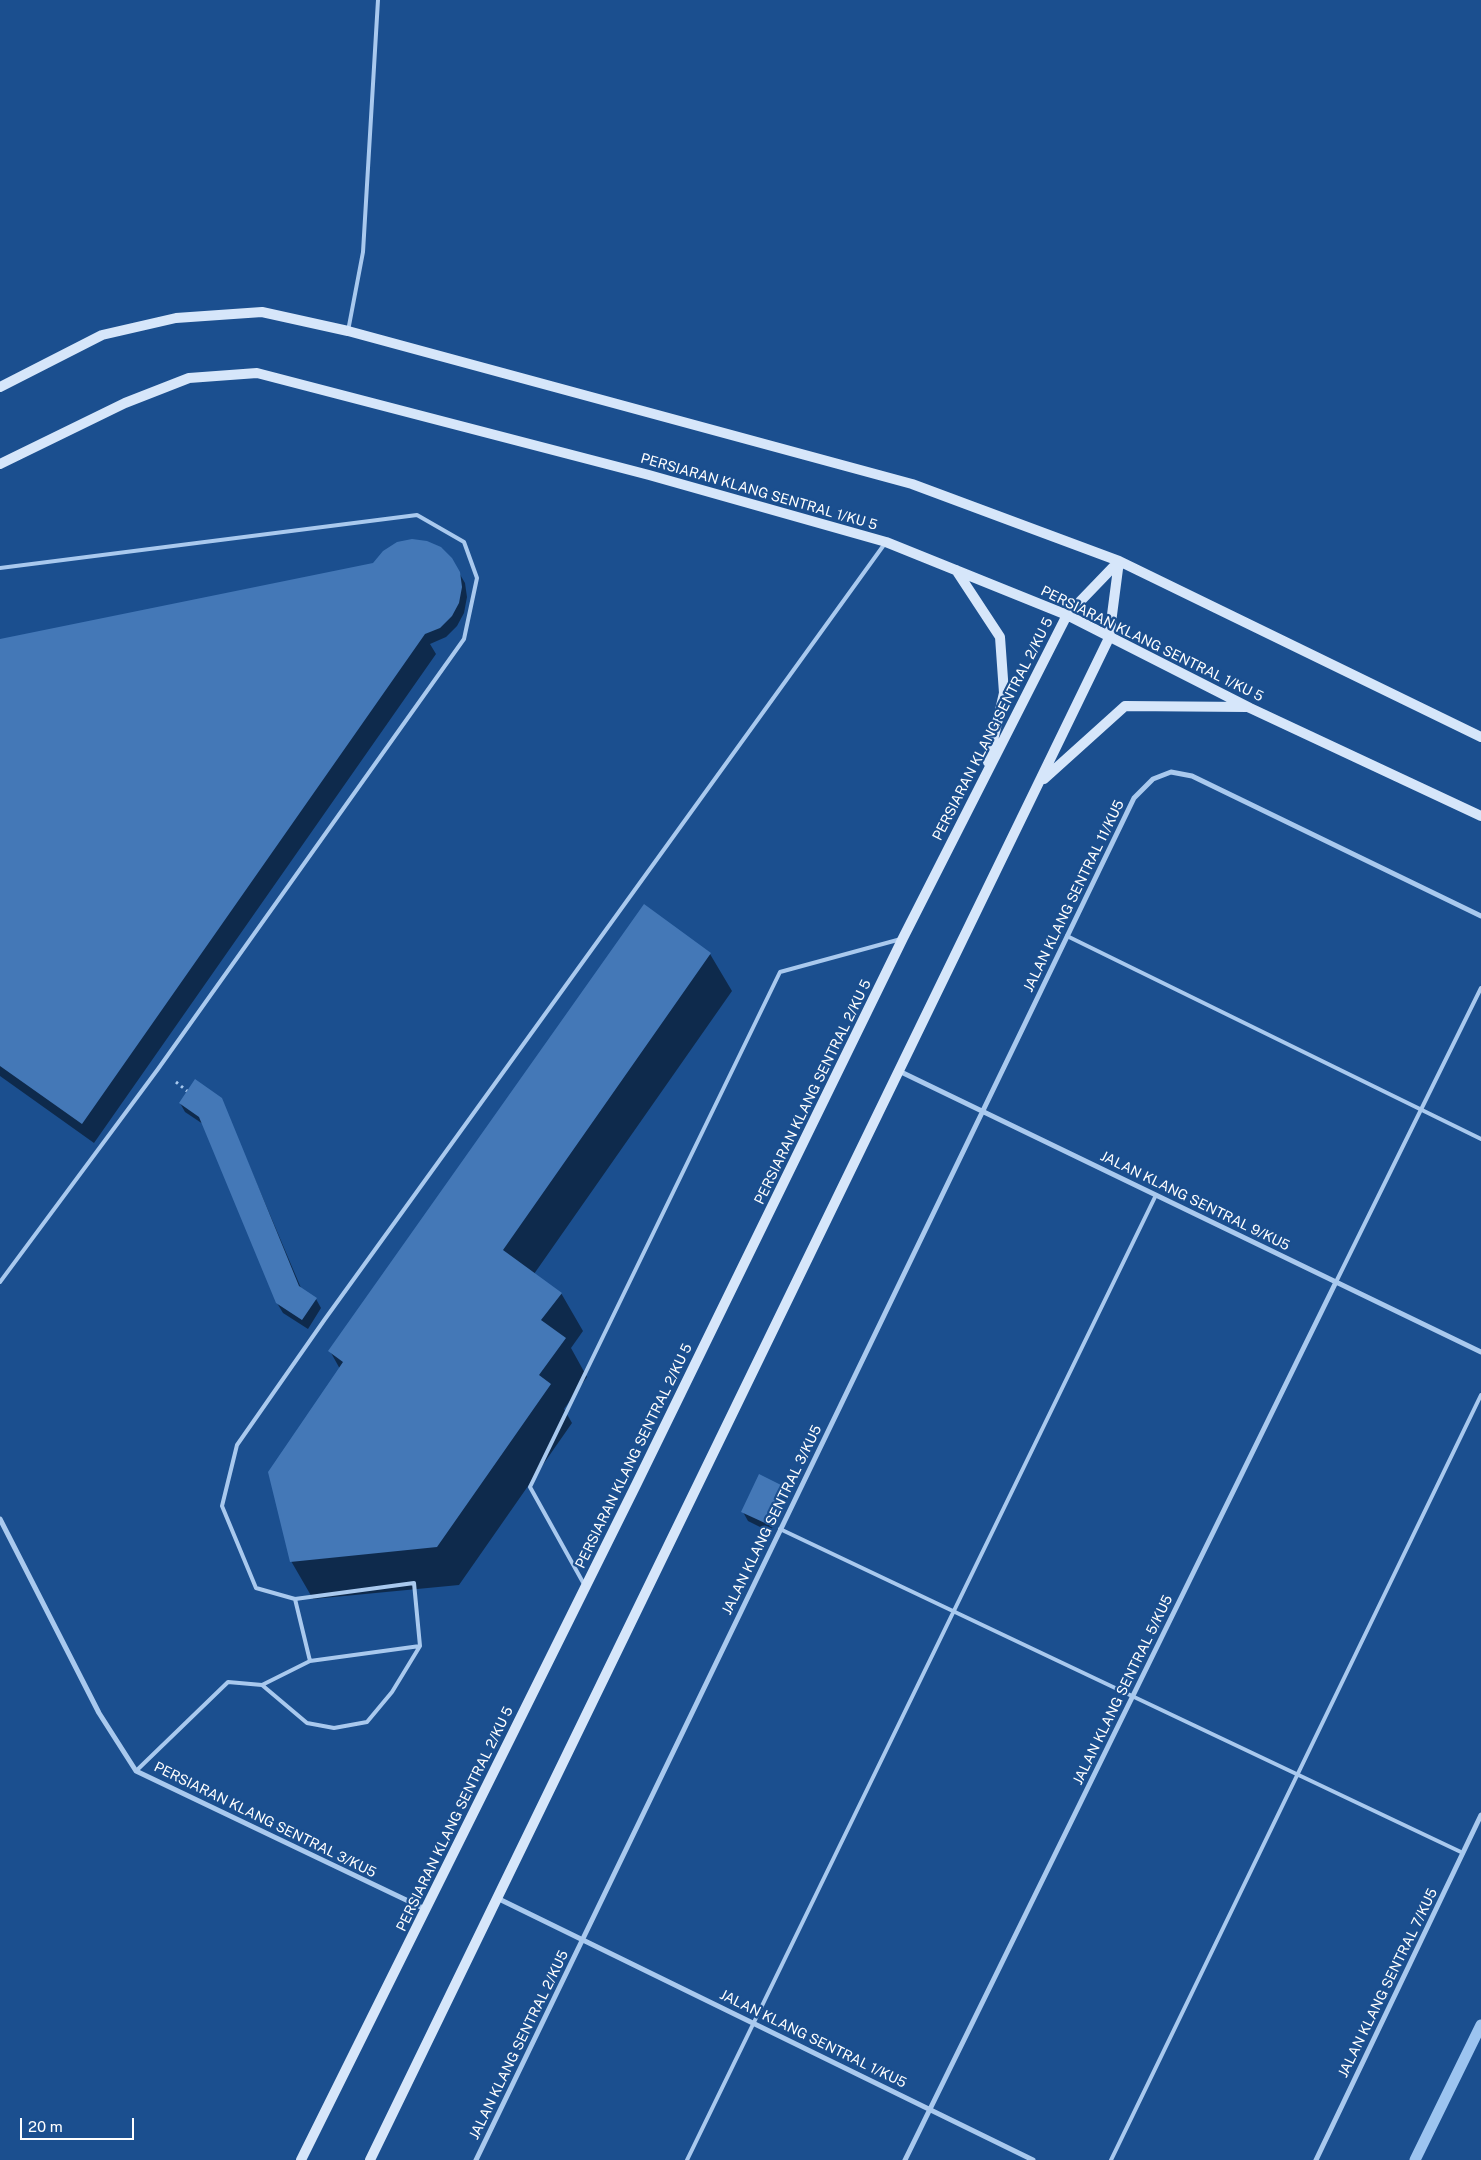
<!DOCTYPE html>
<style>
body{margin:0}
#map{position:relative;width:1481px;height:2160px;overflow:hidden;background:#1b4f8f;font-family:"Public Sans",sans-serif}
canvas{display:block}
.scale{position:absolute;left:20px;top:2118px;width:114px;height:22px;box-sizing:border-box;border:2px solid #fff;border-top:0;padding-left:6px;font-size:15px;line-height:18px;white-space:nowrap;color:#fff;-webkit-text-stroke:4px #1b4f8f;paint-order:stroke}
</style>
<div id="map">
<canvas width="1481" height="2160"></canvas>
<div class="scale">20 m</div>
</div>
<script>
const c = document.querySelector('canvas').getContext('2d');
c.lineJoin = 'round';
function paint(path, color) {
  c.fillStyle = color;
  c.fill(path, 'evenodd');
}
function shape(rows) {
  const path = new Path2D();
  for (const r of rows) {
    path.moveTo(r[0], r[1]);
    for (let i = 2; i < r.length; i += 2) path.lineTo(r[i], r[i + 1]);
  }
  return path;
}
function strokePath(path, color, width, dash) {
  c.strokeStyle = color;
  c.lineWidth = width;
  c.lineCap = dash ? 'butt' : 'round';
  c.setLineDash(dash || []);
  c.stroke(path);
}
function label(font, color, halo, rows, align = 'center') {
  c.font = font + ' "Public Sans",sans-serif';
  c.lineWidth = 4.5;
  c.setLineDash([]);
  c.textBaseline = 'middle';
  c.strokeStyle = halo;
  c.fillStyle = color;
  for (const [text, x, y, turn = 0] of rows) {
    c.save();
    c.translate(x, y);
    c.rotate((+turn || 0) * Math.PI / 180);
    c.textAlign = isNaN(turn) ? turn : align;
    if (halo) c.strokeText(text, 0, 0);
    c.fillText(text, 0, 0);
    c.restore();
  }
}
paint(shape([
 [451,559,465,583,467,597,464,613,457,626,446,637,430,644,436,654,94,1143,0,1076,0,640],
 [710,954,732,991,534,1274,561,1293,583,1331,571,1348,587,1377,564,1409,572,1423,459,1585,313,1599,291,1561,340,1369,330,1351],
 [221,1099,301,1288,316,1299,321,1308,308,1329,283,1313,277,1303,203,1124,185,1112,180,1103],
 [782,1487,788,1497,770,1532,748,1521,743,1512]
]), '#0007');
strokePath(shape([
 [1415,2160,1481,2025]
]), '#9cc4f0', 11);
paint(shape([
 [412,539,427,541,441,547,452,558,460,572,462,587,459,603,452,616,440,628,425,634,82,1124,0,1066,0,639,373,563,383,551,397,542],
 [644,904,711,953,503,1250,562,1293,541,1320,566,1338,539,1375,551,1384,437,1547,290,1562,268,1472,343,1362,328,1351],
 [195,1079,222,1098,299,1286,317,1298,302,1320,276,1303,199,1117,179,1103],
 [759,1474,783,1486,765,1523,741,1512]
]), '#4478b7');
strokePath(shape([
 [176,1082,187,1091]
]), '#a9c9ee', 3, [2.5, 4]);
strokePath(shape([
 [348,331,363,252,378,0],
 [0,568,417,515,464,542,477,578,464,639,158,1069,0,1282],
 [1067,936,1481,1139],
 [1336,1282,1481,988],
 [780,1529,1463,1853],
 [585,1586,530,1487,780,972,901,939],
 [295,1599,310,1661],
 [420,1646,414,1583,295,1599,256,1588,222,1506,237,1445,325,1319,886,542],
 [136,1771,228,1682,262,1685,310,1661,420,1646,392,1692,367,1722,334,1728,307,1723,262,1685],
 [687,2160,1156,1195],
 [1111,2160,1481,1395]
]), '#a9c9ee', 4);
strokePath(shape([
 [899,1071,1481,1352],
 [0,1519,99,1713,136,1771,425,1909],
 [497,1898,1033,2160],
 [476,2160,1134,798,1153,779,1171,772,1192,776,1481,916],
 [905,2160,1336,1282],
 [1316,2160,1481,1815]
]), '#a9c9ee', 5);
strokePath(shape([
 [0,387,102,335,176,318,262,312,348,331,912,484,1119,561,1481,737],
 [0,464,125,403,189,378,257,373,649,475,886,542,1067,615,1250,708,1481,816],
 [956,570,1000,637,1004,693,988,762],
 [1044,779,1125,706,1247,707],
 [301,2160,636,1485,903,938,1067,615,1119,561],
 [370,2160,1109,638,1119,561]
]), '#d6e6fa', 10);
label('14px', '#fff', '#1b4f8f', [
 ["PERSIARAN KLANG SENTRAL 1/KU 5",759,492,16],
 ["PERSIARAN KLANG SENTRAL 1/KU 5",1152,644,26],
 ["PERSIARAN KLANG SENTRAL 2/KU 5",993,729,-63],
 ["JALAN KLANG SENTRAL 11/KU5",1074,896,-64],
 ["PERSIARAN KLANG SENTRAL 2/KU 5",813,1092,-64],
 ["JALAN KLANG SENTRAL 9/KU5",1195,1201,26],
 ["PERSIARAN KLANG SENTRAL 2/KU 5",634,1456,-64],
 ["JALAN KLANG SENTRAL 3/KU5",772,1520,-64],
 ["JALAN KLANG SENTRAL 5/KU5",1123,1690,-64],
 ["PERSIARAN KLANG SENTRAL 2/KU 5",455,1819,-64],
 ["PERSIARAN KLANG SENTRAL 3/KU5",265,1820,26],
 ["JALAN KLANG SENTRAL 7/KU5",1388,1983,-64],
 ["JALAN KLANG SENTRAL 1/KU5",813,2039,26],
 ["JALAN KLANG SENTRAL 2/KU5",519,2045,-64]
]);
</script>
